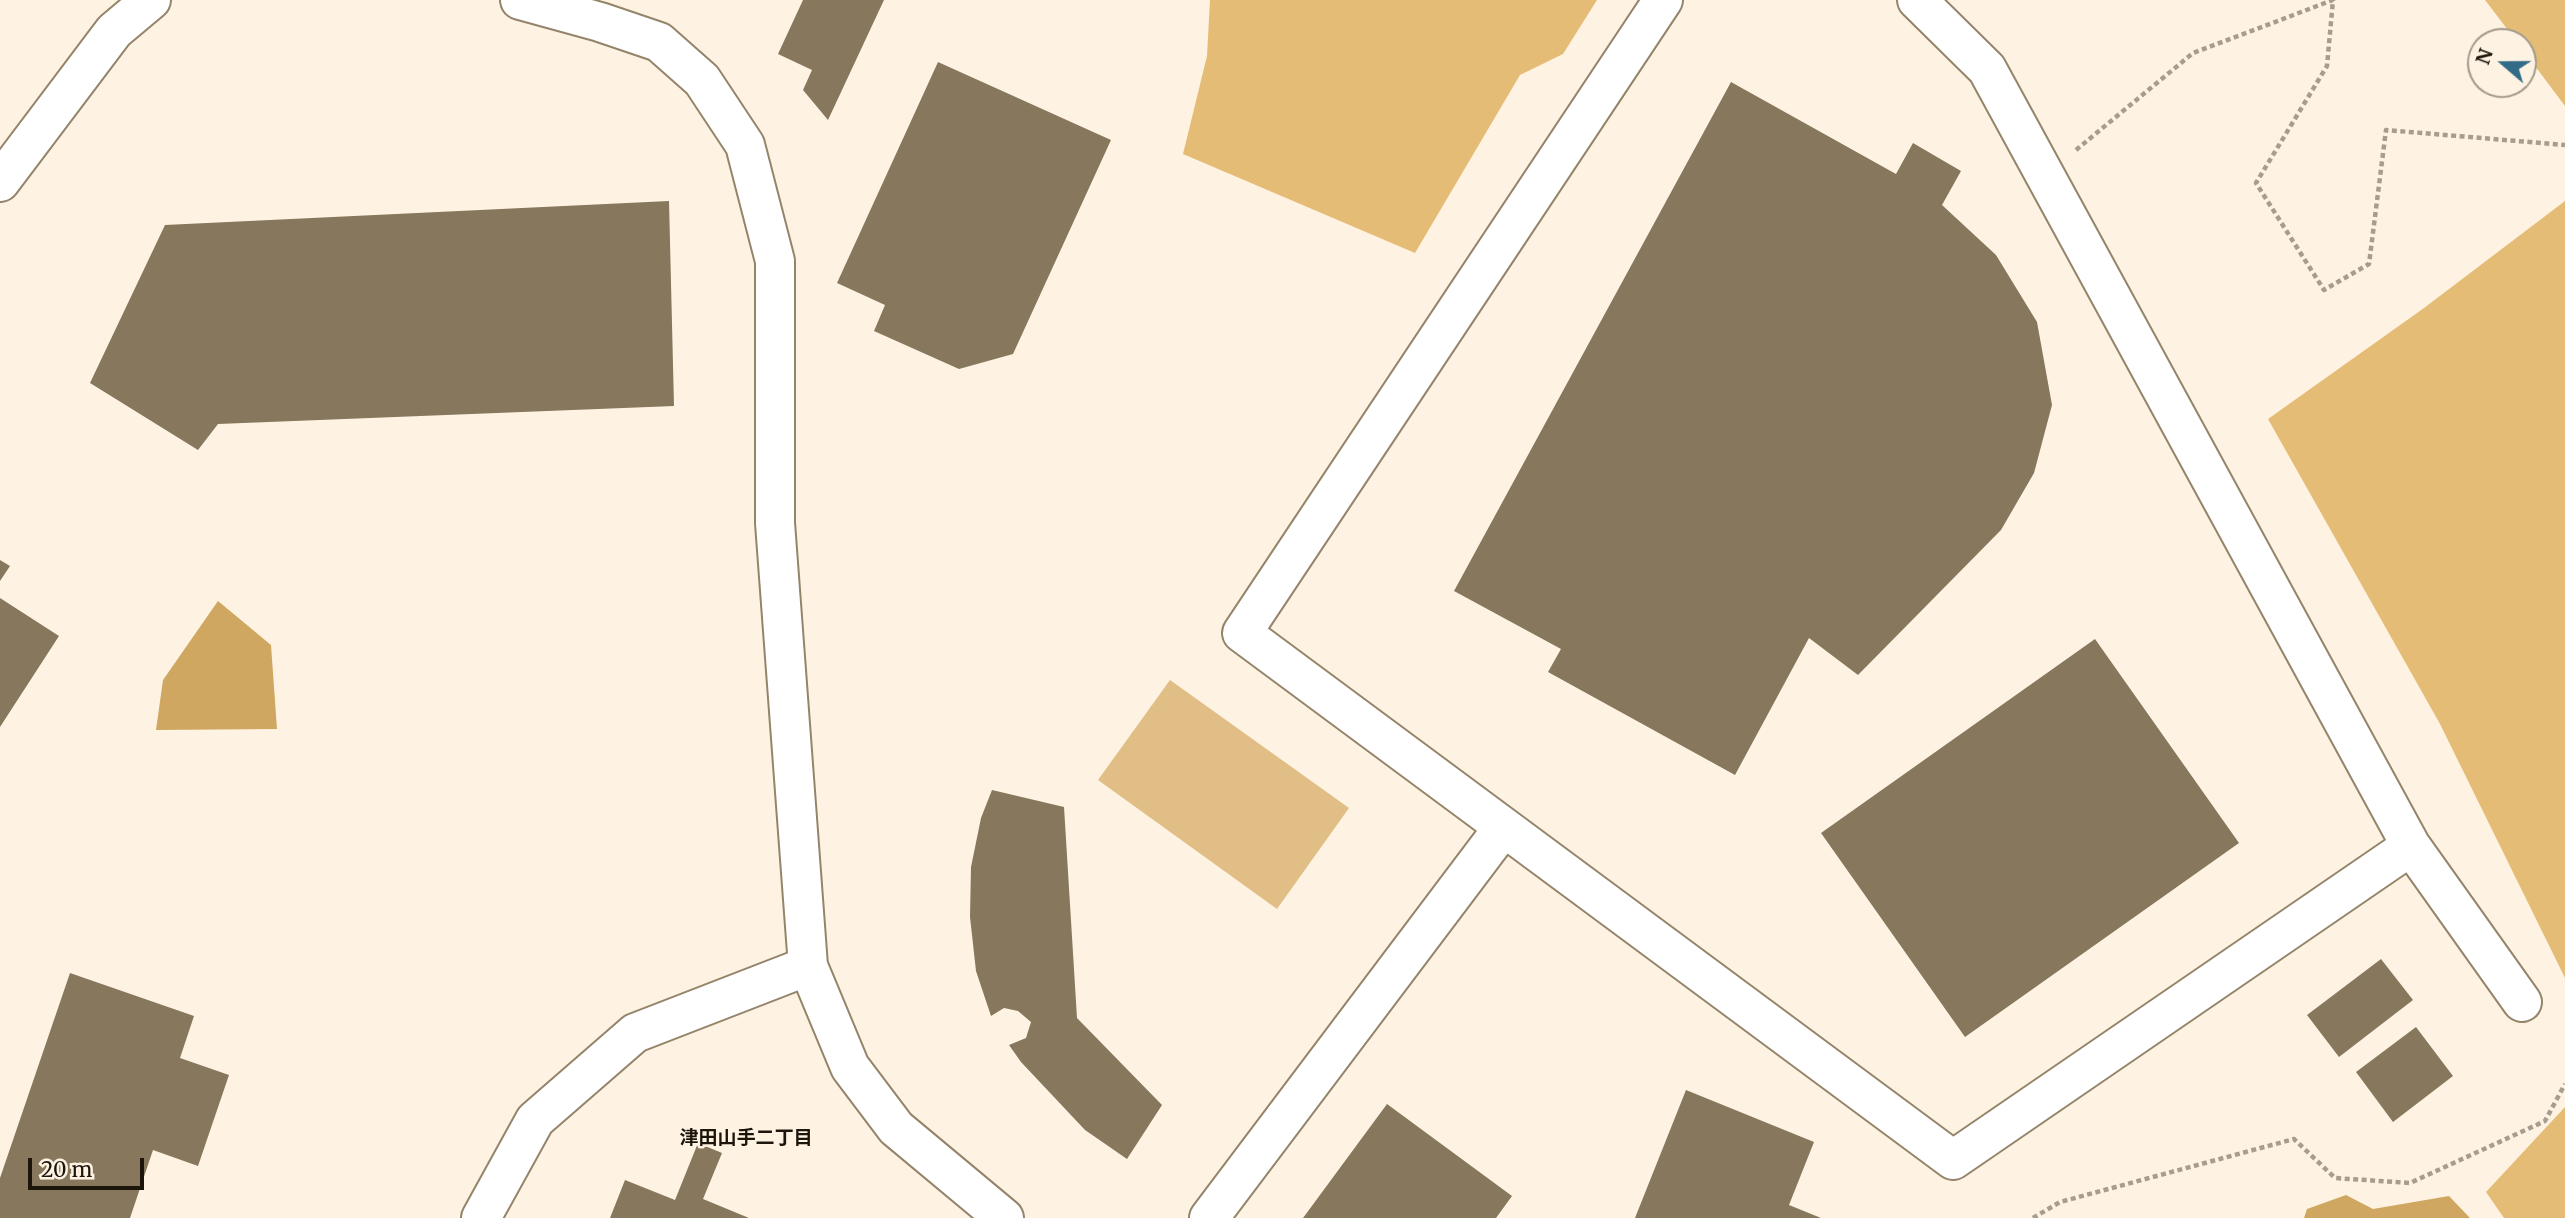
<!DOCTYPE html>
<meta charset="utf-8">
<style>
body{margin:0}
#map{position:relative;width:2565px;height:1218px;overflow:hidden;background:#fef3e2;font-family:Merriweather,serif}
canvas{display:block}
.north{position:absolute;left:2467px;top:28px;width:70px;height:70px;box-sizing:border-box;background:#fef3e2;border:2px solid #a39a8c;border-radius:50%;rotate:290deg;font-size:19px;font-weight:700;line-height:28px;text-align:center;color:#1b150b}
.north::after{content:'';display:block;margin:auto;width:24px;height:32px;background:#336c86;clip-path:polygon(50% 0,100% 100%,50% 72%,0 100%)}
.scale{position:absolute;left:28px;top:1158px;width:116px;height:32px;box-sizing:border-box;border:4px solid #1b150b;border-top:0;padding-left:9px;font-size:21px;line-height:24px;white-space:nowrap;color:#1b150b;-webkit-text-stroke:5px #fef3e2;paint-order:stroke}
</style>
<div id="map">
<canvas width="2565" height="1218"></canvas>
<div class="north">N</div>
<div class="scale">20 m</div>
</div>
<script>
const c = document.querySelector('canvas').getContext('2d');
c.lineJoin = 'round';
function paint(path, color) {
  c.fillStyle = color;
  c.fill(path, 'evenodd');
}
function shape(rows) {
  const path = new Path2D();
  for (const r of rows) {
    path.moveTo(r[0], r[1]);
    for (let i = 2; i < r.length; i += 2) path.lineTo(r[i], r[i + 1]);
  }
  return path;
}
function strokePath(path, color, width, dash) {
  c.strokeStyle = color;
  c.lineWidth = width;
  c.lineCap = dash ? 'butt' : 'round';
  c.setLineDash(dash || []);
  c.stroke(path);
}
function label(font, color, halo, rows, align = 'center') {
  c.font = font + ' Merriweather,"Noto Sans JP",serif';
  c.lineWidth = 5;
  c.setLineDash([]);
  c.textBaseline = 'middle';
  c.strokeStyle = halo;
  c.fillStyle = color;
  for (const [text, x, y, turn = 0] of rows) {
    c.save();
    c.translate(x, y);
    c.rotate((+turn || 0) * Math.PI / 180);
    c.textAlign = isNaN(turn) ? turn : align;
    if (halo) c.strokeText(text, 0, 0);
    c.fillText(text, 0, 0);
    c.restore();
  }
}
paint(shape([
 [1170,680,1349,808,1277,909,1098,780]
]), '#e0be86');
paint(shape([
 [1210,0,1597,0,1563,54,1520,75,1415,253,1183,154,1207,56],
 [2485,0,2565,0,2565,106,2523,50,2523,42,2517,42],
 [2565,201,2565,978,2440,724,2268,419,2424,308],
 [2565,1107,2565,1218,2504,1218,2486,1192]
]), '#e5bc76');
paint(shape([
 [218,601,271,645,277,729,156,730,163,680],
 [2346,1195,2373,1209,2449,1196,2470,1218,2304,1218,2307,1209]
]), '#cfa761');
paint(shape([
 [803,0,884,0,828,120,803,90,812,70,778,54],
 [938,62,1111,140,1013,354,959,369,874,331,885,305,837,283],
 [1731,82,1896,174,1913,143,1961,171,1942,205,1996,255,2037,322,2052,405,2034,473,2001,530,1858,675,1809,638,1735,775,1548,672,1561,649,1454,591],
 [669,201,674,406,218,424,198,450,90,383,165,225],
 [0,560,10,566,0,581],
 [0,598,59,636,0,727],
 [2095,639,2239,843,1965,1037,1821,833],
 [992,790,1064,807,1077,1018,1162,1105,1127,1159,1085,1130,1021,1062,1009,1045,1026,1038,1031,1022,1018,1011,1004,1008,991,1016,976,971,970,917,971,867,981,818],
 [2381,959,2413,1000,2339,1057,2307,1015],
 [70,973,194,1016,180,1058,229,1075,198,1166,153,1150,130,1218,0,1218,0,1178],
 [2416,1027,2453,1076,2393,1122,2356,1072],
 [1686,1090,1814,1142,1789,1205,1821,1218,1635,1218],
 [1387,1104,1512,1196,1496,1218,1303,1218],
 [698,1143,722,1153,703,1199,749,1218,610,1218,625,1180,675,1200]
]), '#86775d');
const street = shape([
 [1663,0,1242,633,1953,1160,2411,846],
 [1917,0,1987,69,2411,846,2522,1002],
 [481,1218,535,1120,635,1033,808,966],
 [1209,1218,1503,828]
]);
const secondary = shape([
 [520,0,600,22,659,42,702,80,745,145,775,261,775,523,808,966,850,1067,896,1128,1004,1218],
 [0,182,114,31,151,0]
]);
strokePath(street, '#94846a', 42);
strokePath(secondary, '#94846a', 42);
strokePath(shape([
 [2076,150,2193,53,2333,0,2327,66,2256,183,2324,290,2369,264,2386,130,2565,145],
 [2033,1218,2060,1202,2294,1139,2335,1178,2410,1183,2545,1121,2565,1084]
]), '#a69d8f', 4.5, [5, 3.5]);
strokePath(street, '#fff', 38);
strokePath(secondary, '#fff', 38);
label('bold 19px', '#1b150b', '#fef3e2', [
 ["津田山手二丁目",746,1139]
]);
</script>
